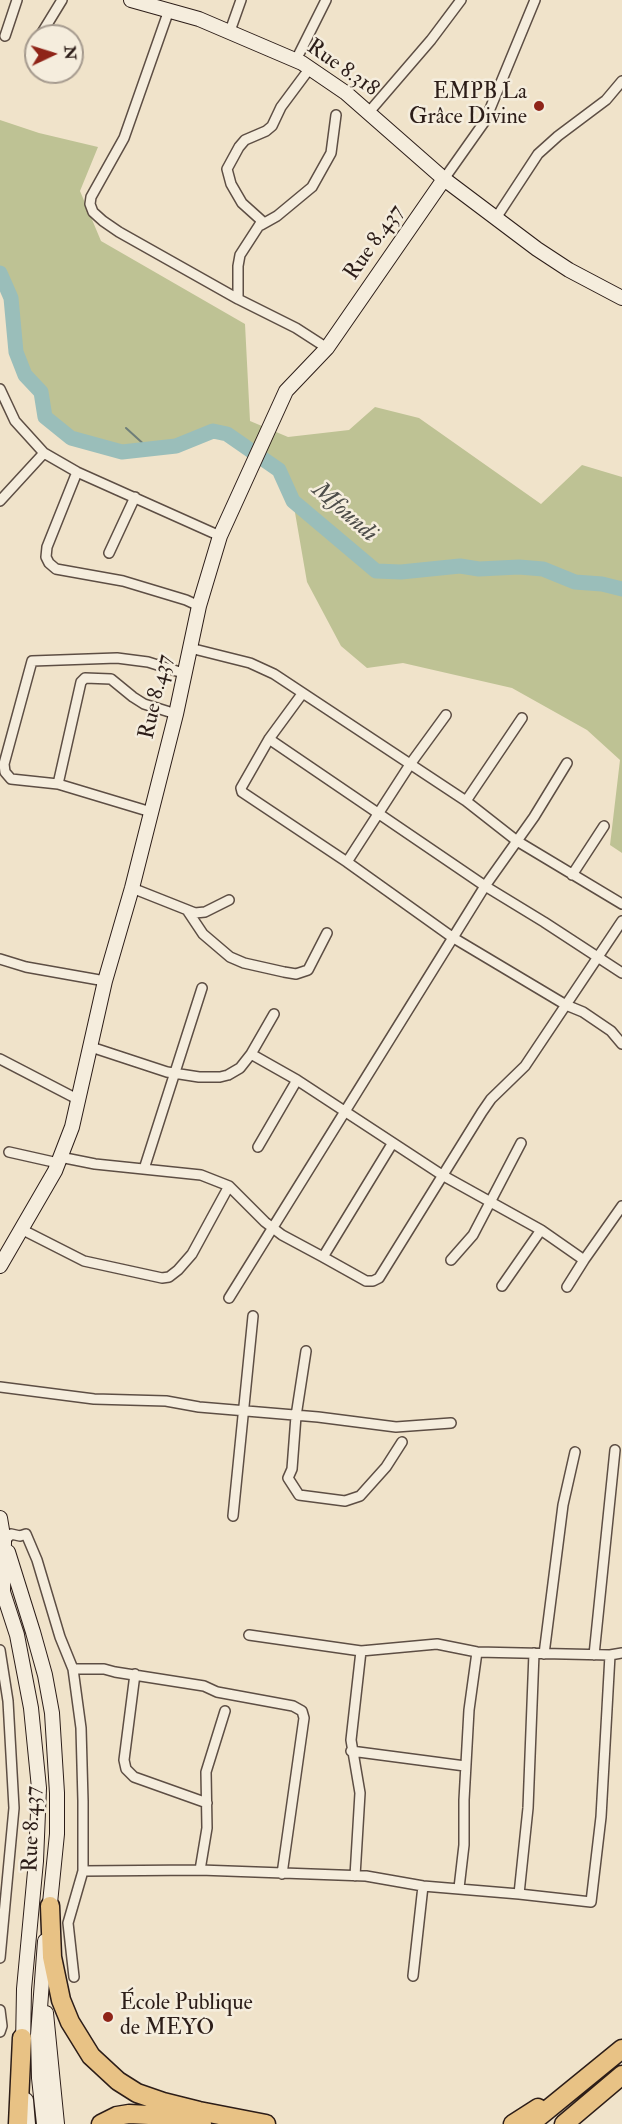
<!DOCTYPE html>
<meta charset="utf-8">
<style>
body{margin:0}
#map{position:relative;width:622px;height:2124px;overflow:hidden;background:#f0e3ca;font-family:"IM FELL Double Pica",serif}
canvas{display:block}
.north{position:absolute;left:24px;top:24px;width:60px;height:60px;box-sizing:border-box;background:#f5eddd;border:2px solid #a59a8e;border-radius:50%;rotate:86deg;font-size:16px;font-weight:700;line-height:24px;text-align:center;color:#2c1d18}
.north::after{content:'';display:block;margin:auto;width:21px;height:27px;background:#8f2418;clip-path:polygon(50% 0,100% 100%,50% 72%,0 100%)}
</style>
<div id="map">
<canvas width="622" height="2124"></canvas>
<div class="north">N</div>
</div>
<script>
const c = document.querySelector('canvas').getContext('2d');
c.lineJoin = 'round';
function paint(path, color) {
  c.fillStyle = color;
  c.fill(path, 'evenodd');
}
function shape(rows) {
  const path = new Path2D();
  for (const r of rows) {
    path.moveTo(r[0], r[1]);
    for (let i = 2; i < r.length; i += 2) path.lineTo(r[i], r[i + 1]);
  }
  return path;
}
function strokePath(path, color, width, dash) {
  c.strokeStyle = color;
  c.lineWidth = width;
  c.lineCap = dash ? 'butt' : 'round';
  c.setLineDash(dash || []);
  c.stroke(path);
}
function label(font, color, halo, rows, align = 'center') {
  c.font = font + ' "IM FELL Double Pica",serif';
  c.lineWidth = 5;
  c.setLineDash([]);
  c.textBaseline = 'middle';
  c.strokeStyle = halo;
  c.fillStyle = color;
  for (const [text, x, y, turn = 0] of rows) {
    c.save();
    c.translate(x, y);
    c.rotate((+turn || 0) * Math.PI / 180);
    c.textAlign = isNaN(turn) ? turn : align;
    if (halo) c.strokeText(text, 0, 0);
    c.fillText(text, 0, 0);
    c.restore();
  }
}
paint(shape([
 [0,120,39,133,98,147,80,191,101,241,245,324,250,421,288,437,349,430,375,407,419,418,541,504,582,465,622,477,622,853,610,845,620,760,587,730,512,688,403,663,367,668,341,646,307,582,293,501,279,470,226,434,213,431,176,446,122,452,71,438,45,417,41,392,25,375,16,352,11,298,0,273]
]), '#bec294');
strokePath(shape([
 [126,428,148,448]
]), '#6e7e79', 2);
strokePath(shape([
 [0,273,11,298,16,352,25,375,41,392,45,417,71,438,122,452,176,446,213,431,227,434,279,470,293,501,376,571,401,572,460,566,479,569,519,567,543,569,575,582,602,584,622,589]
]), '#9abeba', 15);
const street = shape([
 [169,10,124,138,91,197,90,204,93,212,103,221,119,232,238,299],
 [230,31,241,0],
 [5,36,17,0],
 [40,36,62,0],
 [36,44,33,53,36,60],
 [296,60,326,0],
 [310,68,281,107,272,126,266,131,245,140,239,147,227,169,231,184,242,203,262,221,240,255,238,266,238,299,296,328,327,348],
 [369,112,431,40,461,0],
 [444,179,485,121,535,0],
 [496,218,538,154,558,136,606,100,622,81],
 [261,225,277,216,312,187,331,153,336,115],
 [0,389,15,421,44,453],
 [77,472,47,547,46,557,49,563,56,569,123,581,186,600,199,606],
 [0,501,44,453,77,472,220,536],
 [109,553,135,497],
 [190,648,250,663,274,674,466,801,517,841,622,904],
 [302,694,269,739,241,788,242,792,347,862,452,937,566,1005,583,1012,611,1031,622,1044],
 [269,739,485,886,544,922,622,973],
 [58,784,81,682,85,678,111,679,133,697,144,704,176,714],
 [466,801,522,718],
 [151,812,58,784,11,779,5,772,4,764,32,661,117,658,148,662,186,674],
 [347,862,411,763,446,715],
 [572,875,604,826],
 [132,888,195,913,205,912,229,900],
 [187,910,203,934,230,957,244,963,284,972,296,974,308,970,327,933],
 [0,959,26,967,105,981],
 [91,1047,167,1072,199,1077,220,1077,228,1075,240,1068,251,1054,297,1080,442,1175,541,1230,584,1260],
 [251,1054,274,1014],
 [0,1059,79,1100],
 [258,1147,297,1080],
 [9,1152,58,1163],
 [60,1157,95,1164,201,1175,229,1186,265,1222,282,1235,323,1257,392,1144],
 [144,1169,202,988],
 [21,1229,84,1261,162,1278,169,1277,178,1270,192,1254,229,1186],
 [323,1257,366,1281,373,1281,379,1278,482,1112,491,1099,525,1066,622,921],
 [451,1260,473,1235,521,1143],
 [502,1286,541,1230],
 [567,1287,584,1260,622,1206],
 [229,1298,485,886,534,817,567,763],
 [306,1351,296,1416,292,1469,288,1478,299,1495,345,1501,360,1496,386,1467,402,1442],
 [0,1387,94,1399,166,1401,199,1407,318,1417,396,1427,451,1423],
 [233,1516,253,1316],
 [4,1542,11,1534,20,1536,26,1534,37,1560,60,1637,73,1669,81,1728,83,1801,83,1871,68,1923,74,1977],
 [249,1635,361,1651,437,1644,477,1652,610,1655,622,1653],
 [0,1650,8,1701,14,1808,0,1958],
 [544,1654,563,1505,575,1452],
 [594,1655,615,1450],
 [73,1669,104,1669,115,1672,204,1686,217,1692,293,1706,302,1711,304,1718,282,1874],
 [135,1674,124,1760,126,1769,134,1777,207,1803],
 [351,1751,465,1766],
 [200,1870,207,1828,206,1772,225,1711],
 [83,1871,200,1870,366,1876,423,1886,519,1894,591,1902,601,1817,610,1655],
 [355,1876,360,1793,351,1740,361,1651],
 [459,1888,464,1845,464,1800,469,1710,477,1652],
 [519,1894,528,1808,534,1653],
 [413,1976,423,1886],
 [0,2010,2,2026,0,2032]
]);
const secondary = shape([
 [131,0,199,19,302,63,346,93,444,179,537,249,569,270,622,298],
 [0,1266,55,1171,72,1127,105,981,132,888,176,714,199,606,220,536,286,391,327,348,444,179],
 [0,1518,4,1542,3,1592,17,1635,31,1708,39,1788,36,1861,24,1989,23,2045],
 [8,1552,33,1632,45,1675,52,1713,57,1793,57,1834,49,1913],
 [46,2013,57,2124],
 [26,2100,28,2124],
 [44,2124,39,2078,38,2035,45,1941]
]);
const highway = shape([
 [50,1906,52,1957,61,2000,70,2022,91,2056,118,2081,137,2093,163,2102,199,2111,266,2124],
 [18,2124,22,2038],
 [101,2124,117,2116,129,2114,149,2115,202,2124],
 [513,2124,538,2108],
 [530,2124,622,2049],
 [564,2124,622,2075]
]);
strokePath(street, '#5d4e44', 12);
strokePath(secondary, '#2c1d18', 16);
strokePath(highway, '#2c1d18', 21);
strokePath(street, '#f5eddd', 9);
strokePath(secondary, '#f5eddd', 14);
strokePath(highway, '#e8c285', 18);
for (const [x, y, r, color] of [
 [539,106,6,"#8f2418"],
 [108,2017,6,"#8f2418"]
]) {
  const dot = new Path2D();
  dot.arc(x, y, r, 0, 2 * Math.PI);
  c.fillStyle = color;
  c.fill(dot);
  strokePath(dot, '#f5eddd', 2);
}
label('22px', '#2c1d18', '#f5eddd', [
 ["Rue 8.318",342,69,35],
 ["Rue 8.437",375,243,-55],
 ["Rue 8.437",157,697,-77],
 ["Rue 8.437",33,1829,-88]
]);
label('22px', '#2c1d18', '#f5eddd', [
 ["EMPB La",527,93],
 ["Grâce Divine",527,118],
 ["École Publique",120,2004,"left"],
 ["de MEYO",120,2029,"left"]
], 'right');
label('italic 24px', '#4d4d49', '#f5eddd', [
 ["Mfoundi",344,513,41]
]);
</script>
